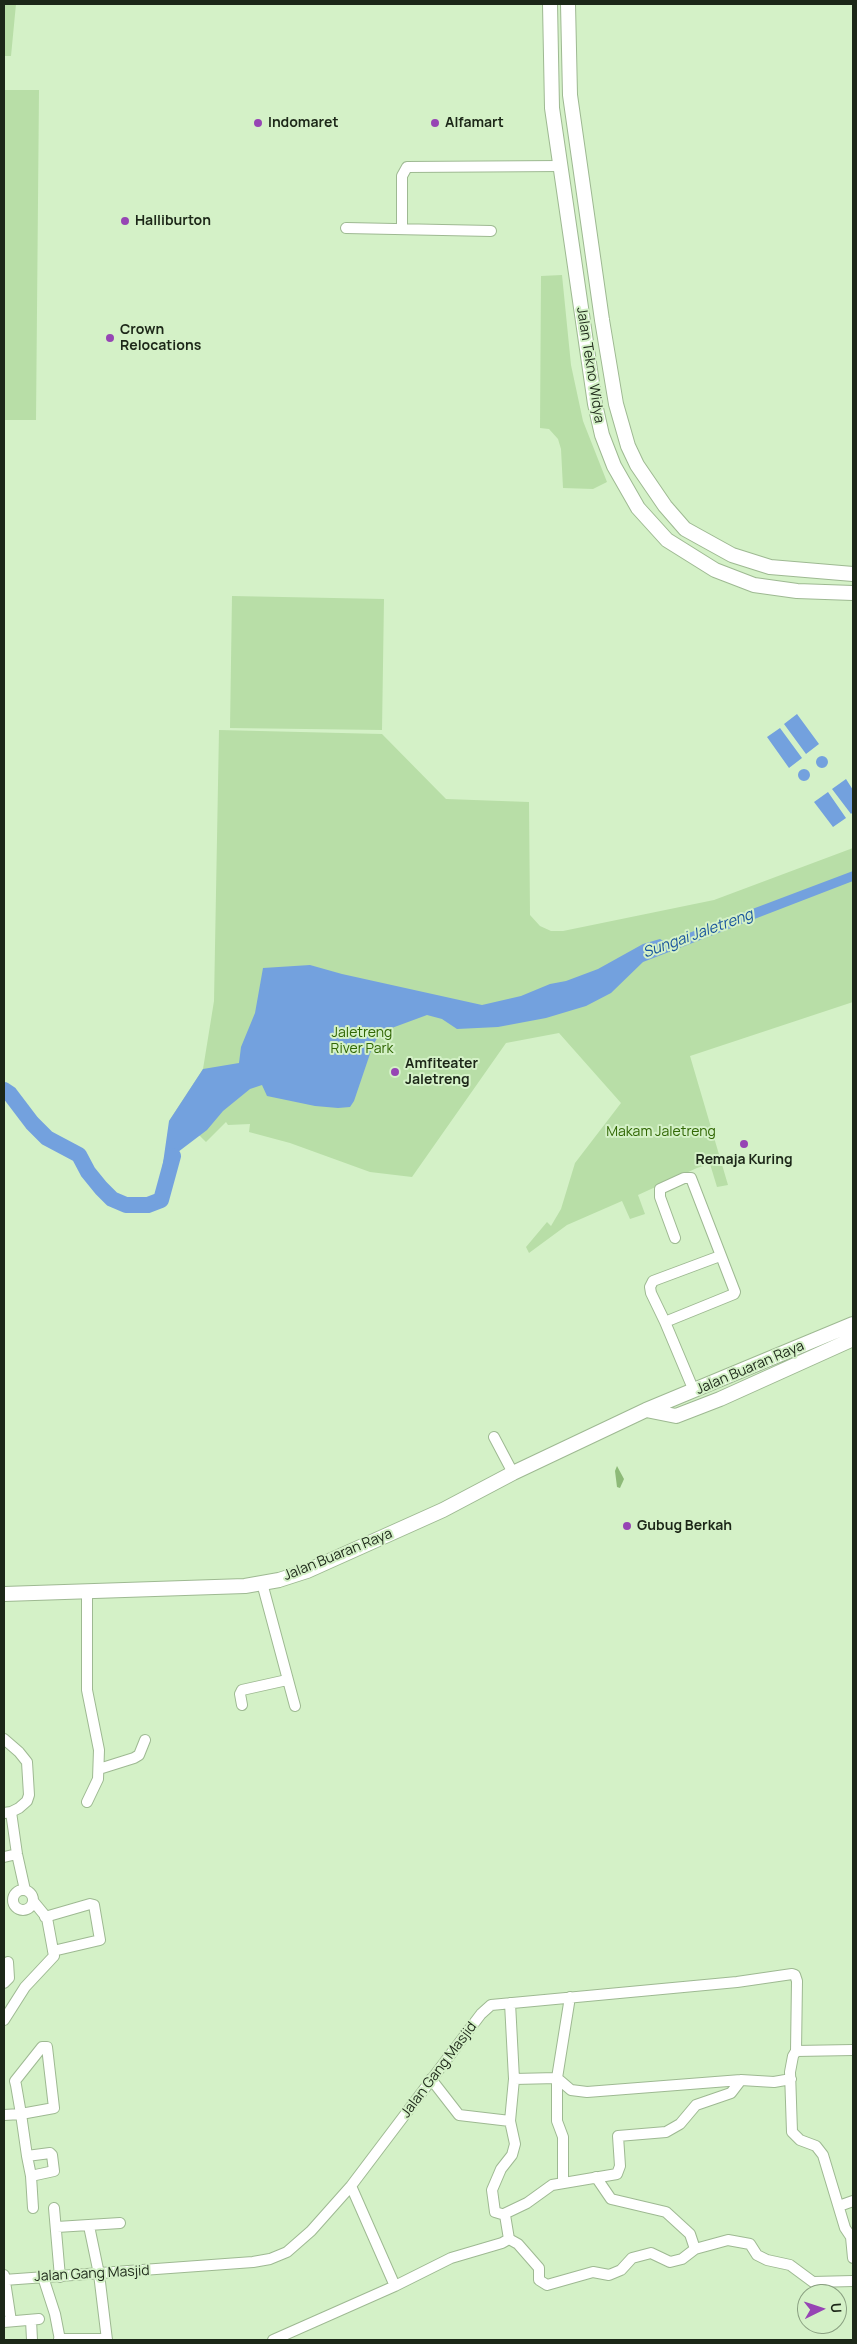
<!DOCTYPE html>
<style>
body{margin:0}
#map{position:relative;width:857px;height:2344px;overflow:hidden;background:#d4f1c7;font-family:Manrope,sans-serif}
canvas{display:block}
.frame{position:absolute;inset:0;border:5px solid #1c2718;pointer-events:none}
.north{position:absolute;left:797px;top:2284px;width:50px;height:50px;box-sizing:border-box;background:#d4f1c7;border:1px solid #8aa081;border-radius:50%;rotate:86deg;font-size:14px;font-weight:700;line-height:20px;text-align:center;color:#1c2718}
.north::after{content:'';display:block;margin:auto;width:18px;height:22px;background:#9645b4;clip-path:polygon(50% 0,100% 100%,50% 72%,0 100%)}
</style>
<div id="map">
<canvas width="857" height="2344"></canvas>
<div class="frame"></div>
<div class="north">U</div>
</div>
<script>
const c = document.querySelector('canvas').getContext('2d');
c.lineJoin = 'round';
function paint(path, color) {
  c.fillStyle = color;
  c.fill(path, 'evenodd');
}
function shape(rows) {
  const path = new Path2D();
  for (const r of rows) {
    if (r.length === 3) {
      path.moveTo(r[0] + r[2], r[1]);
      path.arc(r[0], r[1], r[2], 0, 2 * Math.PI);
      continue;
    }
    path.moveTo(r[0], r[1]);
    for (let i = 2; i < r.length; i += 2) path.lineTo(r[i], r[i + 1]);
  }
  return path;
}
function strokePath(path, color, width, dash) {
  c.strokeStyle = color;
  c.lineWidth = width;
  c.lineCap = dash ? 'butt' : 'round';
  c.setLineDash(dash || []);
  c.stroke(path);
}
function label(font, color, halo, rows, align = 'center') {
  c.font = font + ' Manrope,sans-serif';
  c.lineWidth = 4;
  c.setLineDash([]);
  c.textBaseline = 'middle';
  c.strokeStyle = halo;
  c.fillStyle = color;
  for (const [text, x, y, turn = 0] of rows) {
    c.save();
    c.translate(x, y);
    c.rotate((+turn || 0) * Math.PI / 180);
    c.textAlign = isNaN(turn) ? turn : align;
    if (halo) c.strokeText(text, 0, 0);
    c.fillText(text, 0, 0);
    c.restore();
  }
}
paint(shape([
 [4,4,16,4,11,56,4,56],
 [4,90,39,90,36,420,4,420],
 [562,275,571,365,583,421,607,482,593,489,563,488,561,449,558,439,549,429,540,428,541,276],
 [232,596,384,599,382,730,230,728],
 [219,730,382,734,446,799,529,802,530,915,540,926,551,931,563,931,714,900,853,848,853,1002,690,1056,728,1185,717,1187,710,1164,697,1168,638,1195,645,1214,630,1219,622,1201,567,1225,529,1253,526,1247,547,1222,551,1226,561,1209,575,1163,621,1103,559,1033,506,1043,412,1177,370,1172,290,1143,249,1132,250,1124,228,1125,226,1122,206,1142,200,1136,169,1121,203,1069,214,1001]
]), '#b8dea7');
paint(shape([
 [617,1466,624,1479,620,1488,617,1487,615,1471]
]), '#8dba78');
paint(shape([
 [797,714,819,744,806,754,784,724],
 [780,728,802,758,789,768,767,737],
 [822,762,6],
 [804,775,6],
 [846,779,853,790,853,812,851,814,832,789],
 [828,792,846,818,833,827,814,802],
 [853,871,853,881,643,962,611,993,586,1006,546,1018,498,1027,457,1029,442,1019,427,1015,381,1032,373,1045,354,1101,350,1107,338,1108,315,1106,267,1096,262,1085,250,1089,223,1111,207,1130,178,1152,171,1179,162,1170,169,1121,203,1069,239,1063,241,1047,255,1013,263,968,310,965,342,974,482,1005,521,996,550,984,566,981,598,969,643,944,660,939,665,942]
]), '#73a1de');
strokePath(shape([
 [4,1090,10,1094,32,1123,47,1138,79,1155,88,1172,101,1188,112,1199,126,1205,148,1205,161,1200,173,1156]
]), '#73a1de', 16);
const minor = shape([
 [346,228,491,231],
 [402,228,402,176,407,167,561,166],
 [675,1238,660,1197,660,1189,684,1178,691,1178,735,1292,734,1294,665,1322,694,1391],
 [665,1322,651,1293,650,1287,653,1281,720,1256],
 [494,1437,513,1473],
 [262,1583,295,1706],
 [87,1590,87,1690,99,1750,98,1779,87,1802],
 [242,1705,240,1694,242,1690,287,1680],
 [4,1739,19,1752,27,1762,29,1795,27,1801,19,1808,11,1812,4,1813],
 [99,1769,134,1758,139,1755,145,1740],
 [11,1812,17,1854,25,1890],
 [4,1857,17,1854],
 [23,1900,10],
 [45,1917,90,1904,94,1905,100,1940,53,1951],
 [4,1983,9,1978,8,1962],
 [4,2020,25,1987,54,1956,47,1918,33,1901],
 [796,2051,793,2056,790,2072,792,2132,800,2140,816,2146,823,2155,845,2228,851,2237,853,2258],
 [431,2079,459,2115,510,2121],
 [514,2079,557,2078,571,2090,587,2092,741,2080,774,2082,791,2079],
 [4,2115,21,2114,54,2108,47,2047,42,2047,15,2081,16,2085,21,2114,27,2156,31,2176,33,2208],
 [27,2156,50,2153,52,2155,54,2171,31,2176],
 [596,2177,611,2199,666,2212,690,2234,695,2249],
 [563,2182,563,2137,557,2121,557,2078,570,1997],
 [351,2186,395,2286,451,2258,502,2243,509,2239,505,2215,495,2212,492,2190,501,2169,512,2155,515,2144,510,2121,514,2079,510,2003],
 [839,2206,853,2201],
 [54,2208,60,2277],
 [504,2214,527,2203,552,2185,617,2174,620,2166,618,2136,666,2132,680,2124,696,2105,731,2093,741,2080],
 [89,2226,99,2274,107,2340],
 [57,2227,120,2223],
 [509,2239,518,2244,539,2268,539,2280,547,2285,593,2272,609,2275,621,2270,632,2258,651,2253,670,2262,682,2259,695,2249,728,2240,750,2244,757,2255,767,2260,790,2265,813,2282,853,2281],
 [4,2275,11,2321],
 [43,2277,55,2314,60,2340],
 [4,2280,253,2262,270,2259,287,2252,311,2231,351,2186,481,2014,491,2005,737,1982,792,1974,795,1975,797,1981,796,2051,853,2050],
 [31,2320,32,2340],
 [4,2322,39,2319],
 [59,2339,107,2339],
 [273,2340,395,2286]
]);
const major = shape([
 [550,4,552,108,595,404,602,435,614,466,638,508,667,540,715,570,754,585,797,591,853,593],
 [568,4,570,95,602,320,616,404,628,446,637,465,665,506,685,529,732,555,770,567,853,574],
 [646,1410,676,1416,720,1399,853,1339],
 [4,1594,245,1586,279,1580,307,1571,443,1510,513,1473,646,1410,853,1324]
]);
strokePath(minor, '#9eb992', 12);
strokePath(major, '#9eb992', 16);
strokePath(minor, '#fff', 10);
strokePath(major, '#fff', 14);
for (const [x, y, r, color] of [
 [258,123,5,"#9645b4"],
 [435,123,5,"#9645b4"],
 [125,221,5,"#9645b4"],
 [110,338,5,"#9645b4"],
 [395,1072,5,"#9645b4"],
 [744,1144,5,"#9645b4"],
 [627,1526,5,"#9645b4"]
]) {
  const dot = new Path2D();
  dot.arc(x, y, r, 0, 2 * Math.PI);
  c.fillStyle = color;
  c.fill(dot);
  strokePath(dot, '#d4f1c7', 2);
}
label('bold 14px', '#1c2718', '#d4f1c7', [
 ["Indomaret",268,123],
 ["Alfamart",445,123],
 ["Halliburton",135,221],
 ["Crown",120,330],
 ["Relocations",120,346],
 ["Amfiteater",405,1064],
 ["Jaletreng",405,1080],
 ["Remaja Kuring",744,1160,"center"],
 ["Gubug Berkah",637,1526]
], 'left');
label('14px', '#1c2718', '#d4f1c7', [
 ["Jalan Tekno Widya",590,365,81],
 ["Jalan Buaran Raya",750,1368,-23],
 ["Jalan Buaran Raya",338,1555,-22],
 ["Jalan Gang Masjid",439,2070,-53],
 ["Jalan Gang Masjid",92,2274,-3]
]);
label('14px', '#316704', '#d4f1c7', [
 ["Jaletreng",362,1033],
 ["River Park",362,1049],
 ["Makam Jaletreng",661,1132]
]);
label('italic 15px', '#18549d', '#d4f1c7', [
 ["Sungai Jaletreng",698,934,-20]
]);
</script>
